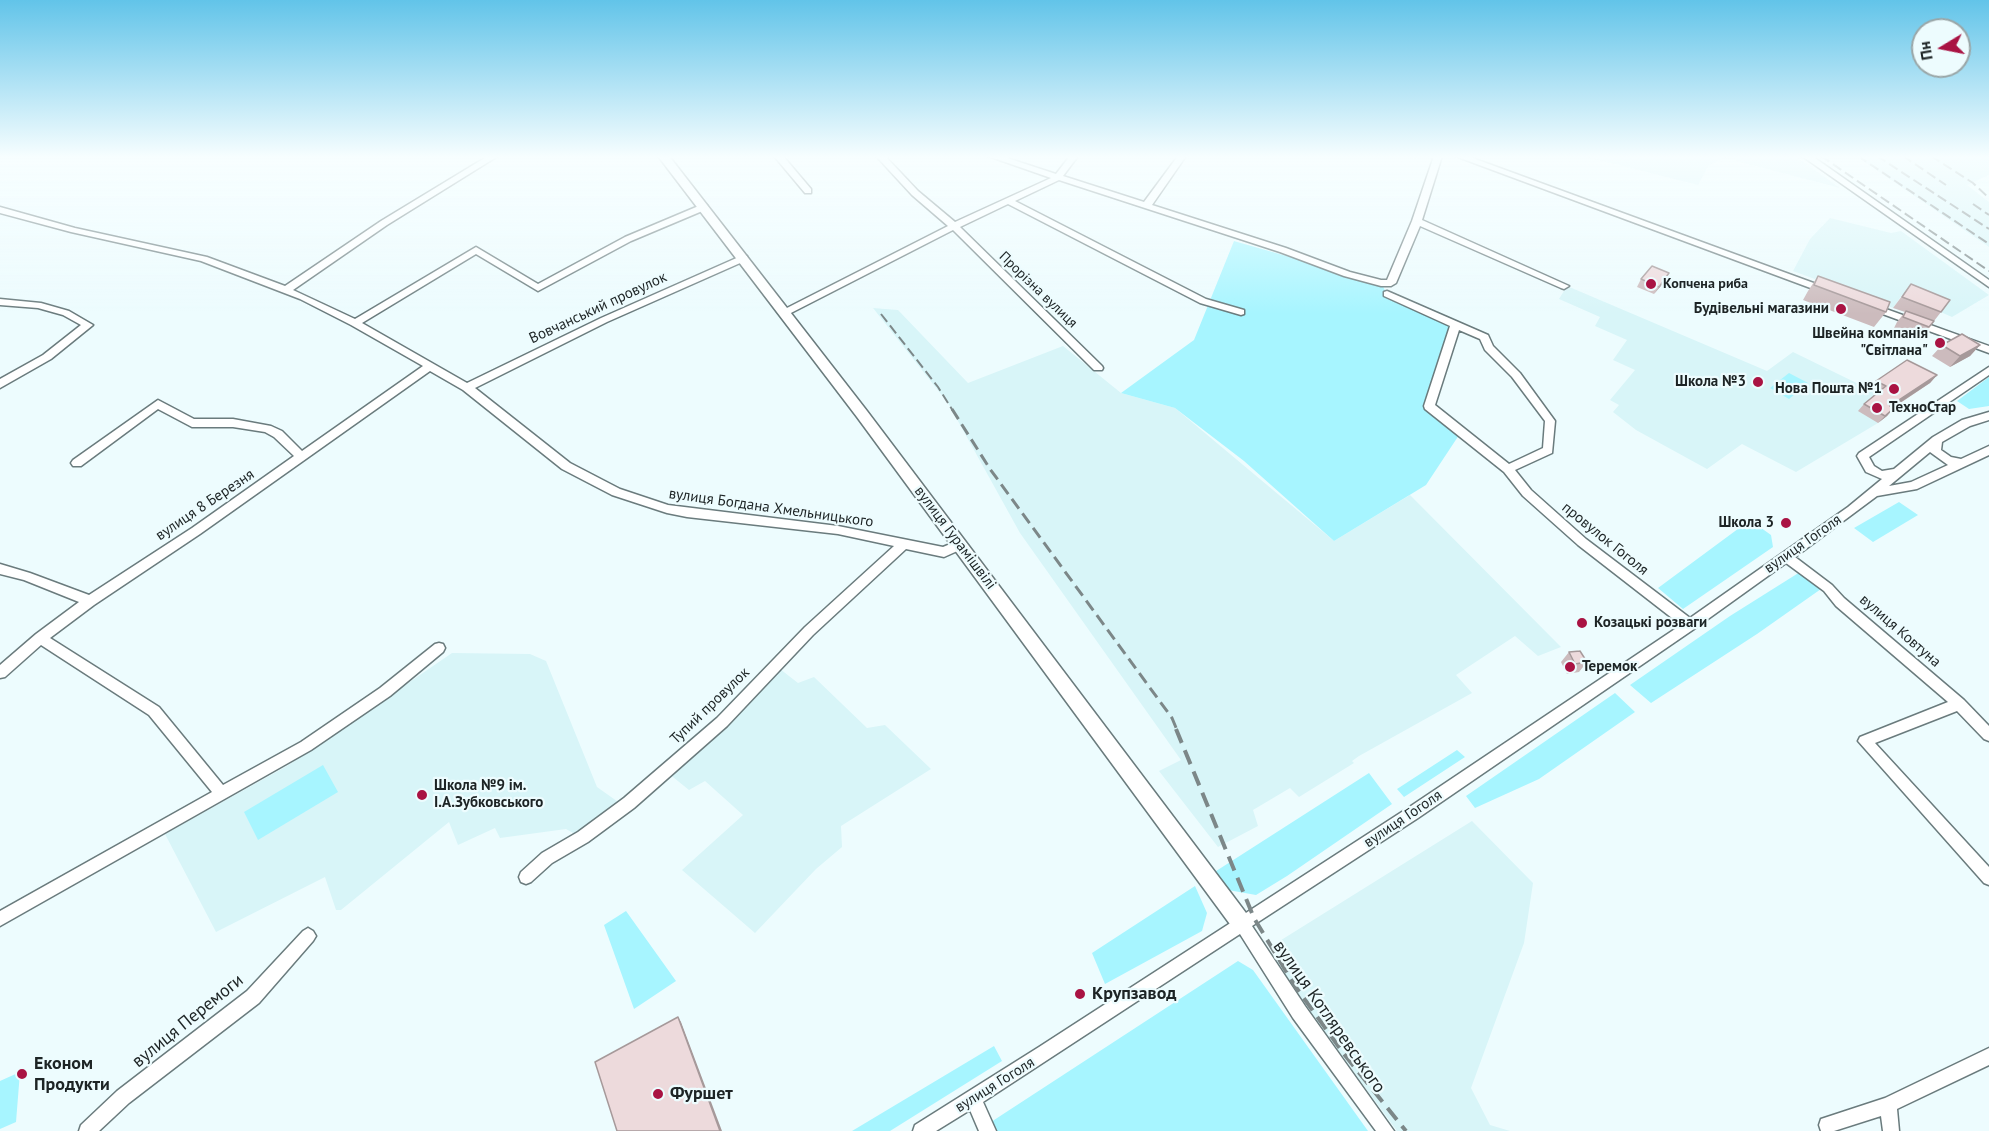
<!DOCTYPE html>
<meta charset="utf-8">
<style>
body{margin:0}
#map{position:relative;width:1989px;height:1131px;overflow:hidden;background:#edfcfe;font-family:"PT Sans",sans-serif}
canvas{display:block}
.north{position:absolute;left:1911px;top:18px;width:60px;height:60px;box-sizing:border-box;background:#edfcfe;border:2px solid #9aa6a7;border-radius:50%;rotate:260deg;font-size:16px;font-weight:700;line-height:24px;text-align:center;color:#1d2425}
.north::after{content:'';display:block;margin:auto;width:21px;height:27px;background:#a91343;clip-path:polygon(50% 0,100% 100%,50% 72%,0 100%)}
</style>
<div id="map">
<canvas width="1989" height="1131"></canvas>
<div class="north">Пн</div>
</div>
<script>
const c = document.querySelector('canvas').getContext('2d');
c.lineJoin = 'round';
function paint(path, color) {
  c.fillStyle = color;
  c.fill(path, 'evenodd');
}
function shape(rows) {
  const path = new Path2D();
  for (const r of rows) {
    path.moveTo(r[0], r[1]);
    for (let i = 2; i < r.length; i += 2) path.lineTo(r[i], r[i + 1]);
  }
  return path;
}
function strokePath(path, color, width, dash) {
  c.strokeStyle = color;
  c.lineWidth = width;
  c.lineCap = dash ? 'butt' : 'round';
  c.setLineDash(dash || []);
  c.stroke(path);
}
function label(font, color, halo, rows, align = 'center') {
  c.font = font + ' "PT Sans",sans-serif';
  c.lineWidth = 4.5;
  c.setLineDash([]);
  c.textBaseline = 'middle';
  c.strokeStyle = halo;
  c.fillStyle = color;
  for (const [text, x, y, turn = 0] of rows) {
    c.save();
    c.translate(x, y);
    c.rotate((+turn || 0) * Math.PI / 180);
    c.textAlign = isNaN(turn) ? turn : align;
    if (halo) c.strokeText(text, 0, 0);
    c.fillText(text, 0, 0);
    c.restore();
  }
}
paint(shape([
 [1583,156,1795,156,1840,188,1740,162,1729,156,1709,165,1698,185],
 [1856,156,1989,156,1989,175,1967,185,1989,202,1989,247],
 [1830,218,1891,233,1901,231,1989,295,1952,317,1902,295,1893,308,1793,271,1810,239],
 [1567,286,1767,371,1793,352,1879,394,1878,423,1796,472,1742,444,1707,469,1636,430,1613,412,1619,405,1610,400,1635,370,1613,360,1627,340,1595,326,1600,317,1559,299],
 [873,308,898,310,968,383,1063,346,1121,393,1175,408,1334,541,1410,495,1561,647,1538,656,1515,636,1456,675,1472,693,1359,756,1352,761,1354,763,1299,797,1290,788,1253,810,1258,826,1218,847,1159,771,1181,760,1020,533,948,403],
 [452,653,530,654,546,661,597,787,621,804,577,835,566,829,500,838,495,828,458,845,449,822,341,910,336,910,325,877,216,932,165,834,287,766],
 [780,669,798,683,814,677,867,728,885,725,931,769,841,826,842,847,816,869,755,933,682,870,743,815,705,781,689,790,668,773],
 [1472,821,1533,883,1524,943,1471,1088,1490,1125,1510,1131,1397,1131,1277,967,1278,942]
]), '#d8f5f8');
paint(shape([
 [1234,241,1381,283,1387,294,1455,325,1429,406,1461,432,1426,485,1334,541,1244,461,1175,408,1121,393,1194,340],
 [1789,373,1808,383,1789,399,1770,388],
 [1989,377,1989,406,1969,409,1957,401],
 [1899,502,1918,515,1873,542,1854,528],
 [1750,520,1771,535,1773,547,1683,609,1658,588],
 [1800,572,1821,589,1757,634,1651,703,1630,685,1730,616],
 [1615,693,1635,712,1539,779,1475,808,1466,796],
 [1457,750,1465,757,1404,797,1397,789],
 [323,765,338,792,258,840,244,812],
 [1369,773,1392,804,1287,876,1256,895,1228,890,1213,873],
 [1195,886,1207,913,1202,931,1105,984,1092,953],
 [626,911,676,981,634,1009,604,925],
 [1238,961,1253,970,1368,1131,995,1131,991,1122],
 [994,1046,1002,1061,890,1131,852,1131],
 [20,1072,16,1122,0,1129,0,1081]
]), '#a7f5ff');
const minor = shape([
 [488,156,498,156,387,225,293,290,355,319,476,247,538,284,625,237,701,205,707,205,707,209,631,241,538,291,476,254,362,323,467,383,601,318,741,256,747,256,747,260,607,322,475,388,570,463,620,489,668,505,838,526,943,547,960,540,964,542,966,545,964,548,944,557,906,549,813,635,727,726,634,808,588,842,552,863,531,882,526,884,521,882,519,877,521,872,542,853,578,832,624,798,717,718,805,627,894,546,838,534,687,517,667,513,612,495,562,469,463,390,430,371,200,534,94,605,50,638,159,707,223,785,301,742,380,688,435,644,439,643,443,644,445,648,443,652,390,696,311,750,0,926,0,911,212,792,149,715,41,645,5,677,0,678,0,665,36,634,79,602,24,580,0,574,0,564,30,573,89,595,192,528,294,456,274,437,265,432,233,427,192,427,158,409,81,466,73,466,71,463,73,460,158,400,194,419,233,419,271,426,282,431,302,451,423,366,351,325,300,299,201,261,71,232,0,213,0,207,75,228,207,257,285,286,381,221,488,156],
 [774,156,783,156,811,189,811,193,805,193,774,156],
 [876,156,885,156,918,191,955,222,1051,178,988,156,1001,156,1056,174,1070,156,1078,156,1063,176,1144,202,1178,156,1186,156,1152,205,1286,248,1350,272,1381,280,1387,280,1412,221,1434,156,1442,156,1422,220,1569,286,1564,289,1561,288,1420,226,1396,283,1391,286,1381,286,1344,276,1280,252,1059,180,1015,201,1206,299,1244,310,1244,314,1241,315,1200,303,1008,204,960,227,1102,366,1103,368,1102,370,1094,370,953,230,787,315,781,315,781,311,948,226,912,195,876,156],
 [1455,156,1467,156,1830,289,1832,291,1830,293,1824,293,1455,156],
 [1802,156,1812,156,1989,280,1989,287,1802,156],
 [1387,291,1488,335,1493,346,1520,373,1555,421,1552,453,1515,470,1531,490,1586,539,1690,618,1848,507,1882,479,1866,472,1857,456,1859,453,1989,367,1989,375,1869,457,1874,466,1882,471,1894,469,1933,437,1962,420,1989,412,1989,420,1970,426,1942,442,1941,450,1951,457,1961,459,1989,446,1989,455,1917,489,1877,496,1795,557,1832,585,1844,598,1964,700,1989,726,1989,741,1984,739,1957,711,1875,743,1989,867,1989,885,1984,883,1858,741,1860,737,1948,702,1836,606,1824,591,1786,563,1694,629,1418,818,1252,926,1305,1006,1394,1131,1376,1131,1293,1018,1240,934,983,1102,996,1131,979,1131,970,1110,936,1131,913,1131,915,1125,1039,1047,1408,808,1681,625,1578,545,1523,496,1504,472,1425,409,1424,406,1450,326,1384,296,1384,292,1387,291],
 [1459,330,1480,339,1485,350,1512,377,1545,421,1543,448,1509,464,1435,405,1459,330],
 [1930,452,1948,465,1911,482,1889,486,1930,452],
 [0,299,41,303,69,311,93,325,51,359,0,388,0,379,43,355,81,325,63,315,38,308,0,305,0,299],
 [1872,304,1989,346,1989,353,1869,309,1869,305,1872,304],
 [308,928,313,931,316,936,313,941,259,1003,129,1103,99,1131,79,1131,81,1125,117,1091,247,991,303,931,308,928],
 [1989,1048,1989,1065,1897,1109,1899,1131,1883,1131,1881,1116,1834,1131,1821,1131,1819,1125,1821,1119,1885,1098,1989,1048]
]);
const major = shape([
 [658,156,669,156,867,411,1249,917,1251,924,1249,931,1242,933,1235,931,857,417,658,156]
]);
strokePath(minor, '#6a7b7d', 3);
strokePath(major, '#6a7b7d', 3);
paint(minor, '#fff');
paint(major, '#fff');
strokePath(shape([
 [1821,156,1989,271],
 [1858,156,1989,244],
 [1877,156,1989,229],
 [1903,156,1946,185],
 [1931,156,1973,183,1989,198],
 [1973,204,1989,215],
 [881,314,938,387,953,411]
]), '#7c8788', 2, [10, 4.5]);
strokePath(shape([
 [952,409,990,469,1172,718,1177,730]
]), '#7c8788', 3, [12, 6]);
strokePath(shape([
 [1176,729,1254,918,1295,986,1344,1054,1406,1131]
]), '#7c8788', 4, [15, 8]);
paint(shape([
 [1405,156,1417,156,1416,159],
 [1818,276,1886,312,1874,327,1803,300,1808,291],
 [1641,279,1665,281,1654,294,1637,287],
 [1911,284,1941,312,1920,339,1894,328,1897,322,1905,312,1893,308],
 [1942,345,1980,345,1970,356,1950,367,1932,356],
 [1937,375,1930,383,1893,408,1887,416,1878,423,1858,411,1864,404,1877,393,1869,389,1876,381],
 [1569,652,1587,662,1579,672,1567,674,1561,662]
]), '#ccbbbd');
paint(shape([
 [1669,273,1665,281,1654,294],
 [1980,345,1970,356,1950,367,1960,356],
 [1937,375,1930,383,1883,414,1890,406],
 [1894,408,1887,416,1878,423,1885,416],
 [678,1017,681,1022,722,1131,720,1131]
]), '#a6999a');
const building = shape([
 [1652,266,1669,273,1659,287,1641,279,1652,266],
 [1818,276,1890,302,1886,312,1814,285,1818,276],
 [1911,284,1950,300,1941,312,1902,297,1911,284],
 [1906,311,1934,321,1929,327,1903,317,1906,311],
 [1962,334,1980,345,1960,356,1942,345,1962,334],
 [1907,360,1937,375,1890,406,1894,408,1885,416,1864,404,1886,386,1876,381,1907,360],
 [1580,651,1587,662,1575,664,1569,652,1580,651],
 [678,1017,720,1131,617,1131,595,1062,678,1017]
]);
paint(building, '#eddadc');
strokePath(building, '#a6999a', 1.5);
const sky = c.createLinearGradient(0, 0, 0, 314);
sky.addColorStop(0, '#62c4e9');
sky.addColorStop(0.5, '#f7feff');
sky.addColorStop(1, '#f7feff00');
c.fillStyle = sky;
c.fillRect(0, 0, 1989, 314);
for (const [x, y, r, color] of [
 [1651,284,6,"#a91343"],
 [1841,309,6,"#a91343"],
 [1940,343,6,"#a91343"],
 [1758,382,6,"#a91343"],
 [1894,389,6,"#a91343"],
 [1877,408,6,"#a91343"],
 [1786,523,6,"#a91343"],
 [1582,623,6,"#a91343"],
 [1570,667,6,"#a91343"],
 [422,795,6,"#a91343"],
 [1080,994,6,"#a91343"],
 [22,1074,6,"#a91343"],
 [658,1094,6,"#a91343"]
]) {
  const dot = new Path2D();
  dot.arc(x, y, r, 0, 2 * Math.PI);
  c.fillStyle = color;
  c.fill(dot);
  strokePath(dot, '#edfcfe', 2);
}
label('bold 14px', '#1d2425', '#edfcfe', [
 ["Копчена риба",1663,284]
], 'left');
label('14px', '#1d2425', '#edfcfe', [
 ["Прорізна вулиця",1038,290,44]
]);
label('15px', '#1d2425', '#edfcfe', [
 ["Вовчанський провулок",598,308,-25],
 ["вулиця 8 Березня",205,505,-34],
 ["вулиця Богдана Хмельницького",771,508,8],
 ["вулиця Гурамішвілі",955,538,53],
 ["провулок Гоголя",1605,539,39],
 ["вулиця Гоголя",1803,544,-35],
 ["вулиця Ковтуна",1900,631,41],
 ["Тупий провулок",710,706,-44],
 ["вулиця Гоголя",1403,819,-34],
 ["вулиця Гоголя",995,1085,-32]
]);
label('bold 15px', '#1d2425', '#edfcfe', [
 ["Будівельні магазини",1829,309],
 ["Швейна компанія",1928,334],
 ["\"Світлана\"",1928,351],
 ["Школа №3",1746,382],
 ["Нова Пошта №1",1882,389],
 ["ТехноСтар",1889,408,"left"],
 ["Школа 3",1774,523],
 ["Козацькі розваги",1594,623,"left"],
 ["Теремок",1582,667,"left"],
 ["Школа №9 ім.",434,786,"left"],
 ["І.А.Зубковського",434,803,"left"]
], 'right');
label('bold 18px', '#1d2425', '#edfcfe', [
 ["Крупзавод",1092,994],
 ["Економ",34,1064],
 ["Продукти",34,1085],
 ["Фуршет",670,1094]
], 'left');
label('18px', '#1d2425', '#edfcfe', [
 ["вулиця Котляревського",1329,1017,55],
 ["вулиця Перемоги",188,1021,-39]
]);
</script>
